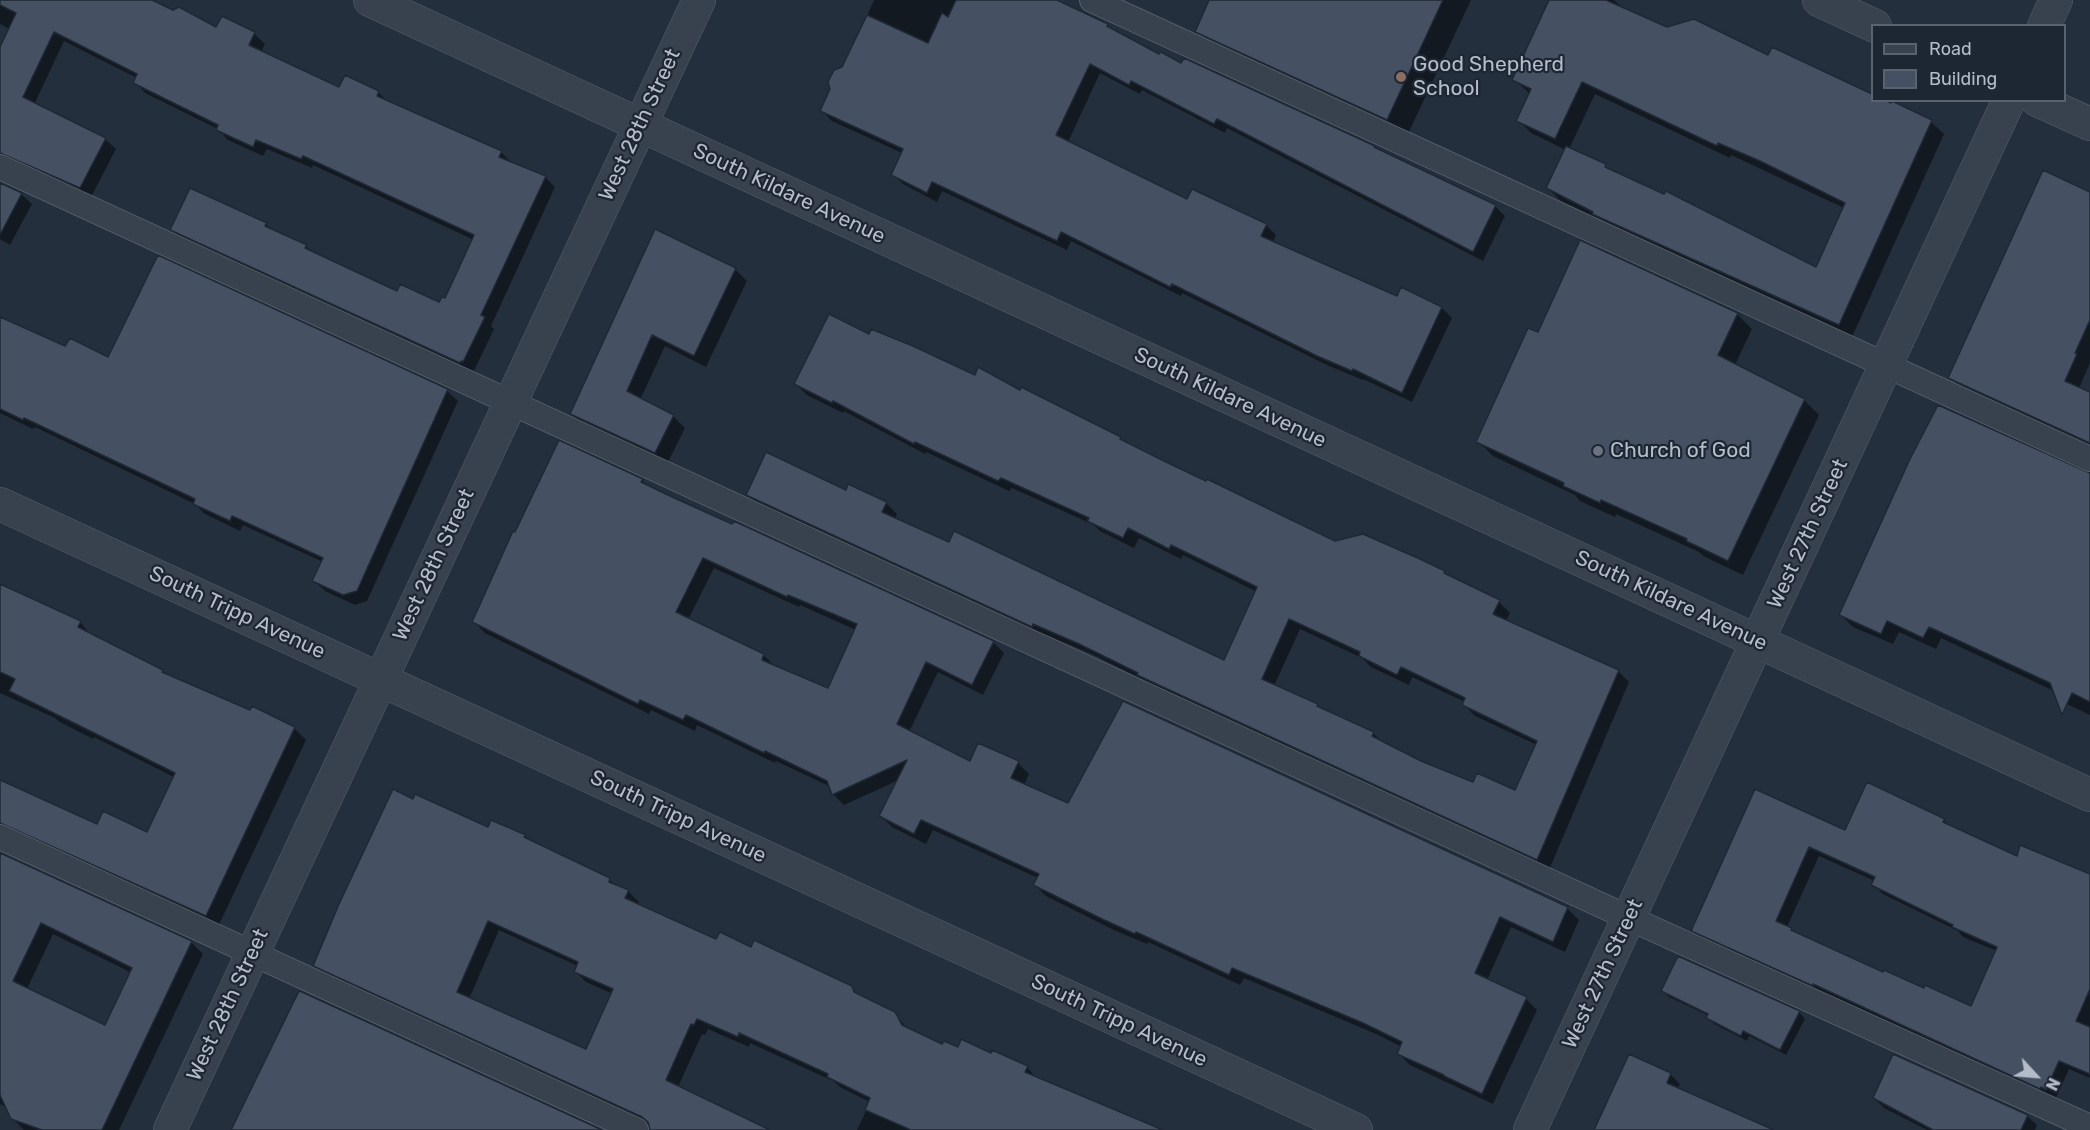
<!DOCTYPE html>
<style>
body{margin:0}
#map{position:relative;width:2090px;height:1130px;overflow:hidden;background:#242f3e;font-family:Rubik,sans-serif}
canvas{display:block}
.legend{position:absolute;left:1871px;top:24px;width:195px;height:78px;box-sizing:border-box;background:#1d2633;border:2px solid #59626f;margin:0;padding:8px 10px;list-style:none;font-size:18px;color:#b4bcc9}
.legend li{display:flex;align-items:center;gap:12px;height:30px}
.legend b{width:30px;border:2px solid #59626f}
.north{position:absolute;left:2006px;top:1046px;width:60px;height:60px;-webkit-text-stroke:4px #1d2633;paint-order:stroke;rotate:116deg;font-size:16px;font-weight:700;line-height:24px;text-align:center;color:#b4bcc9}
.north::after{content:'';display:block;margin:auto;width:21px;height:27px;background:#b4bcc9;clip-path:polygon(50% 0,100% 100%,50% 72%,0 100%)}
</style>
<div id="map">
<canvas width="2090" height="1130"></canvas>
<ul class="legend">
<li><b style="height:8px;background:#38414e"></b>Road</li>
<li><b style="height:16px;background:#455162"></b>Building</li>
</ul>
<div class="north">N</div>
</div>
<script>
const c = document.querySelector('canvas').getContext('2d');
c.lineJoin = 'round';
function paint(path, color) {
  c.fillStyle = color;
  c.fill(path, 'evenodd');
}
function shape(rows) {
  const path = new Path2D();
  for (const r of rows) {
    path.moveTo(r[0], r[1]);
    for (let i = 2; i < r.length; i += 2) path.lineTo(r[i], r[i + 1]);
  }
  return path;
}
function strokePath(path, color, width, dash) {
  c.strokeStyle = color;
  c.lineWidth = width;
  c.lineCap = dash ? 'butt' : 'round';
  c.setLineDash(dash || []);
  c.stroke(path);
}
function label(font, color, halo, rows, align = 'center') {
  c.font = font + ' Rubik,sans-serif';
  c.lineWidth = 4.5;
  c.setLineDash([]);
  c.textBaseline = 'middle';
  c.strokeStyle = halo;
  c.fillStyle = color;
  for (const [text, x, y, turn = 0] of rows) {
    c.save();
    c.translate(x, y);
    c.rotate((+turn || 0) * Math.PI / 180);
    c.textAlign = isNaN(turn) ? turn : align;
    if (halo) c.strokeText(text, 0, 0);
    c.fillText(text, 0, 0);
    c.restore();
  }
}
paint(shape([
 [0,0,149,0,216,30,222,18,254,34,265,44,261,52,340,89,378,92,388,102,501,152,512,163,545,177,555,187,491,326,494,329,474,371,472,370,471,373,182,240,172,229,266,224,272,231,306,246,312,252,398,293,439,304,445,300,474,240,313,165,312,168,267,149,263,156,228,140,218,129,145,93,135,82,137,78,64,41,34,105,105,139,116,149,91,197,0,168,0,50,10,29,0,24],
 [874,0,1049,0,1107,25,1112,30,1160,56,1495,206,1505,216,1483,261,1227,128,1225,133,1142,90,1140,94,1100,73,1068,142,1188,201,1266,225,1276,235,1273,243,1397,298,1401,289,1442,308,1452,318,1412,402,1363,379,1363,380,1329,366,1182,293,1181,296,1071,241,1067,250,942,191,937,202,903,184,893,174,902,153,832,121,822,111,844,69],
 [1210,0,1471,0,1406,138,1216,50,1197,31],
 [1551,0,1614,0,1627,11,1667,28,1769,57,1773,49,1872,96,1872,100,1891,105,1892,103,1931,122,1944,134,1852,337,1601,221,1561,201,1548,188,1566,150,1531,133,1518,120,1530,94,1514,79],
 [1595,94,1730,158,1731,155,1844,208,1816,269,1611,172,1605,166,1569,149],
 [0,184,21,194,32,204,10,245,0,239],
 [2090,194,2090,363,2079,388,2090,393,2090,449,1962,389,1950,377],
 [656,231,735,269,747,281,706,367,665,346,640,400,673,416,685,428,667,464,584,426,572,414],
 [158,257,447,391,458,401,367,601,355,605,325,591,314,581,323,562,243,525,240,531,205,514,195,504,35,427,33,429,0,413,0,318,66,348,109,359],
 [1737,314,1752,329,1735,365,1804,400,1819,415,1743,575,1703,556,1699,552,1616,514,1615,517,1580,501,1575,495,1493,456,1478,441,1539,334],
 [870,336,976,377,1021,392,1120,438,1126,444,1334,543,1444,572,1450,577,1499,602,1510,613,1506,621,1618,671,1629,682,1549,870,1150,686,1143,680,1092,654,1044,634,1043,637,759,506,748,495,846,492,886,503,897,514,895,519,1225,662,1257,592,1183,555,1181,559,1139,538,1134,548,1100,531,1094,525,1012,488,1009,491,926,452,925,454,844,411,843,413,807,395,796,384],
 [1300,629,1362,658,1371,667,1409,685,1412,677,1465,702,1464,705,1475,716,1537,745,1516,792,1474,784,1421,762,1383,743,1373,733,1274,686],
 [2090,474,2090,715,2067,704,2054,691,1941,638,1936,649,1899,632,1893,644,1853,627,1841,615],
 [642,480,649,487,993,642,1004,653,983,695,938,672,909,732,970,763,1018,763,1029,774,1024,785,1069,805,1124,703,1568,909,1579,920,1565,952,1511,927,1487,980,1526,999,1537,1010,1493,1104,1410,1065,1399,1054,1402,1047,1376,1034,1244,978,1240,985,1148,942,1147,944,1114,930,1046,896,1035,885,1038,878,933,830,926,844,892,827,881,816,899,780,844,805,833,794,831,787,776,761,775,763,697,725,695,731,651,710,649,714,485,633,474,622],
 [714,568,799,607,800,605,856,630,829,690,775,666,763,655,688,620],
 [0,595,80,622,91,635,163,671,167,675,251,712,294,728,306,740,218,927,0,841,0,781,97,826,148,834,174,777,94,737,93,739,60,722,55,718,0,693],
 [1756,791,1845,832,1944,820,1950,826,2018,858,2090,876,2090,1078,2069,1069,2056,1098,2051,1096,2050,1097,1823,993,1822,994,1702,940,1693,930],
 [1819,856,1875,881,1873,885,1883,894,1958,931,1963,937,1997,951,1972,1008,1884,974,1795,933,1787,927],
 [489,829,525,836,531,842,609,879,617,887,628,891,639,902,638,905,717,941,751,949,851,988,860,996,894,1013,908,1029,943,1046,992,1055,1027,1067,1037,1079,1156,1127,1159,1130,857,1130,870,1102,840,1087,833,1081,750,1043,749,1047,708,1029,705,1035,702,1034,678,1087,764,1130,652,1130,651,1126,326,976,315,965],
 [499,930,578,966,575,971,586,982,613,994,587,1051,469,999],
 [0,854,191,942,203,954,119,1130,24,1130,12,1118,8,1108,0,1104],
 [53,934,132,973,106,1027,27,989],
 [1663,991,1799,1012,1805,1019,1786,1055,1749,1036,1747,1041,1714,1024,1709,1016,1669,997],
 [1670,1074,1680,1084,1677,1089,1770,1130,1596,1130],
 [1874,1098,2027,1116,2037,1125,2035,1130,1927,1130,1884,1108]
]), '#0007');
const building = shape([
 [0,0,152,0,173,10,179,7,216,27,222,16,255,32,249,45,339,87,345,75,379,91,377,96,502,151,499,157,546,176,481,315,485,317,463,362,461,361,460,363,170,230,190,188,267,223,265,226,307,245,305,248,397,291,400,284,439,302,442,297,445,298,474,235,303,156,301,159,256,140,253,147,216,130,218,125,133,83,137,74,54,32,23,97,106,138,80,188,0,153,0,47,16,13,0,5,0,0],
 [956,0,1057,0,1108,24,1107,26,1159,54,1161,52,1181,63,1184,58,1375,146,1374,147,1496,205,1473,252,1217,119,1214,124,1131,81,1129,85,1090,64,1056,135,1187,199,1192,189,1267,224,1261,236,1397,296,1401,287,1442,307,1402,393,1353,369,1352,371,1317,356,1172,284,1170,287,1061,232,1057,241,932,182,927,193,891,175,903,149,820,111,830,89,828,82,834,70,842,67,867,15,928,43,942,13,948,17,956,0],
 [1209,0,1443,0,1387,120,1195,32,1209,0],
 [1549,0,1606,0,1667,27,1694,19,1768,55,1772,47,1872,94,1872,100,1885,100,1891,103,1892,101,1932,120,1839,325,1592,214,1593,212,1546,188,1566,146,1606,164,1605,167,1664,194,1666,191,1816,267,1845,203,1760,161,1718,143,1717,146,1582,82,1555,139,1516,121,1531,89,1512,80,1549,0],
 [2043,170,2090,192,2090,320,2075,353,2077,354,2065,381,2090,392,2090,443,1948,378,2043,170],
 [0,183,22,193,0,235,0,183],
 [655,229,736,268,694,356,652,335,627,391,674,415,655,453,570,414,655,229],
 [1580,240,1738,313,1718,355,1805,399,1728,561,1686,541,1687,539,1601,500,1600,503,1563,486,1564,483,1476,442,1528,328,1538,332,1580,240],
 [158,255,448,389,357,591,343,595,312,581,323,558,232,516,230,521,193,504,195,499,24,418,23,420,0,409,0,317,65,346,70,338,108,357,158,255],
 [829,314,869,334,871,329,913,346,975,375,978,367,1020,390,1021,387,1121,437,1120,439,1164,461,1206,481,1207,479,1335,541,1363,534,1420,559,1445,571,1444,573,1500,600,1493,614,1619,670,1537,860,1137,675,1138,673,1079,644,1033,624,1032,627,746,495,766,452,846,490,848,484,887,502,882,512,949,542,954,531,1224,660,1257,587,1171,545,1169,549,1128,528,1123,538,1087,521,1089,518,1001,478,998,481,915,442,914,444,833,401,832,403,794,384,829,314],
 [1289,619,1360,652,1359,656,1397,675,1401,667,1465,698,1462,705,1537,741,1515,790,1477,773,1473,782,1421,761,1372,736,1374,732,1317,706,1318,704,1262,679,1289,619],
 [1938,405,2090,473,2090,702,2072,693,2062,715,2050,683,1929,627,1923,638,1887,621,1881,634,1839,615,1910,459,1938,405],
 [559,440,643,479,641,482,670,496,732,524,734,521,994,641,972,685,926,662,897,724,970,761,978,743,1019,761,1011,778,1068,803,1123,701,1568,907,1553,942,1500,917,1475,973,1527,997,1482,1094,1444,1076,1444,1075,1397,1054,1402,1042,1363,1023,1232,968,1229,975,1136,932,1135,934,1102,919,1033,885,1039,874,921,820,914,834,879,816,907,760,832,795,827,781,765,751,764,753,686,715,683,720,640,700,638,704,472,622,513,531,515,532,559,440],
 [703,558,787,597,788,595,857,624,828,688,762,660,764,654,676,612,703,558],
 [0,584,81,621,78,627,163,670,162,672,250,710,252,706,295,727,206,916,0,823,0,780,97,824,103,811,147,832,175,773,9,691,15,679,0,672,0,584],
 [1867,782,1945,819,1943,822,2017,856,2020,845,2090,874,2090,989,2076,1021,2090,1027,2090,1074,2059,1061,2046,1090,2041,1087,2040,1089,1813,984,1813,986,1691,931,1755,789,1845,830,1867,782],
 [1809,847,1875,877,1871,885,1953,925,1952,927,1997,947,1971,1006,1925,985,1924,988,1884,970,1883,972,1791,930,1792,928,1776,921,1809,847],
 [393,789,413,799,415,794,488,827,491,820,526,835,524,837,610,878,609,882,629,890,625,898,716,939,720,932,751,947,754,940,852,986,854,992,895,1012,902,1025,942,1044,944,1041,958,1047,961,1039,991,1053,992,1050,1028,1066,1025,1072,1163,1130,911,1130,865,1110,870,1098,827,1077,828,1074,739,1033,738,1037,697,1019,694,1025,691,1024,666,1080,770,1130,650,1130,648,1122,642,1117,313,966,339,904,393,789],
 [488,921,578,962,574,972,613,989,586,1049,457,992,488,921],
 [0,853,192,941,102,1130,42,1130,11,1119,0,1095,0,853],
 [41,923,132,968,105,1025,13,981,41,923],
 [1678,956,1800,1011,1780,1050,1743,1031,1741,1036,1706,1018,1708,1014,1661,991,1678,956],
 [299,991,302,992,602,1130,231,1130,299,991],
 [1629,1054,1671,1073,1667,1083,1774,1130,1594,1130,1629,1054],
 [1893,1054,2028,1115,2021,1130,1933,1130,1873,1098,1893,1054]
]);
paint(building, '#455162');
strokePath(building, '#1f2835', 1.5);
const service = shape([
 [1092,0,2090,459],
 [0,167,1629,918,2090,1127],
 [0,837,636,1130]
]);
const minor = shape([
 [370,0,2090,795],
 [1819,0,1875,26],
 [2044,26,2056,0],
 [2037,100,2090,124],
 [0,504,1356,1130],
 [170,1130,699,0],
 [1530,1130,2009,100]
]);
strokePath(service, '#565f6c', 26);
strokePath(minor, '#565f6c', 34);
strokePath(service, '#38414e', 24);
strokePath(minor, '#38414e', 33);
for (const [x, y, r, color] of [
 [1401,77,6,"#8d6e63"],
 [1598,451,6,"#6b7280"]
]) {
  const dot = new Path2D();
  dot.arc(x, y, r, 0, 2 * Math.PI);
  c.fillStyle = color;
  c.fill(dot);
  strokePath(dot, '#1d2633', 2);
}
label('21px', '#b4bcc9', '#1d2633', [
 ["Good Shepherd",1413,65],
 ["School",1413,89],
 ["Church of God",1610,451]
], 'left');
label('21px', '#b4bcc9', '#1d2633', [
 ["West 28th Street",640,125,-65],
 ["South Kildare Avenue",789,194,25],
 ["South Kildare Avenue",1230,398,25],
 ["West 27th Street",1808,534,-65],
 ["West 28th Street",434,565,-65],
 ["South Kildare Avenue",1671,601,25],
 ["South Tripp Avenue",237,613,25],
 ["South Tripp Avenue",678,817,25],
 ["West 27th Street",1603,974,-65],
 ["West 28th Street",228,1005,-65],
 ["South Tripp Avenue",1119,1021,25]
]);
</script>
